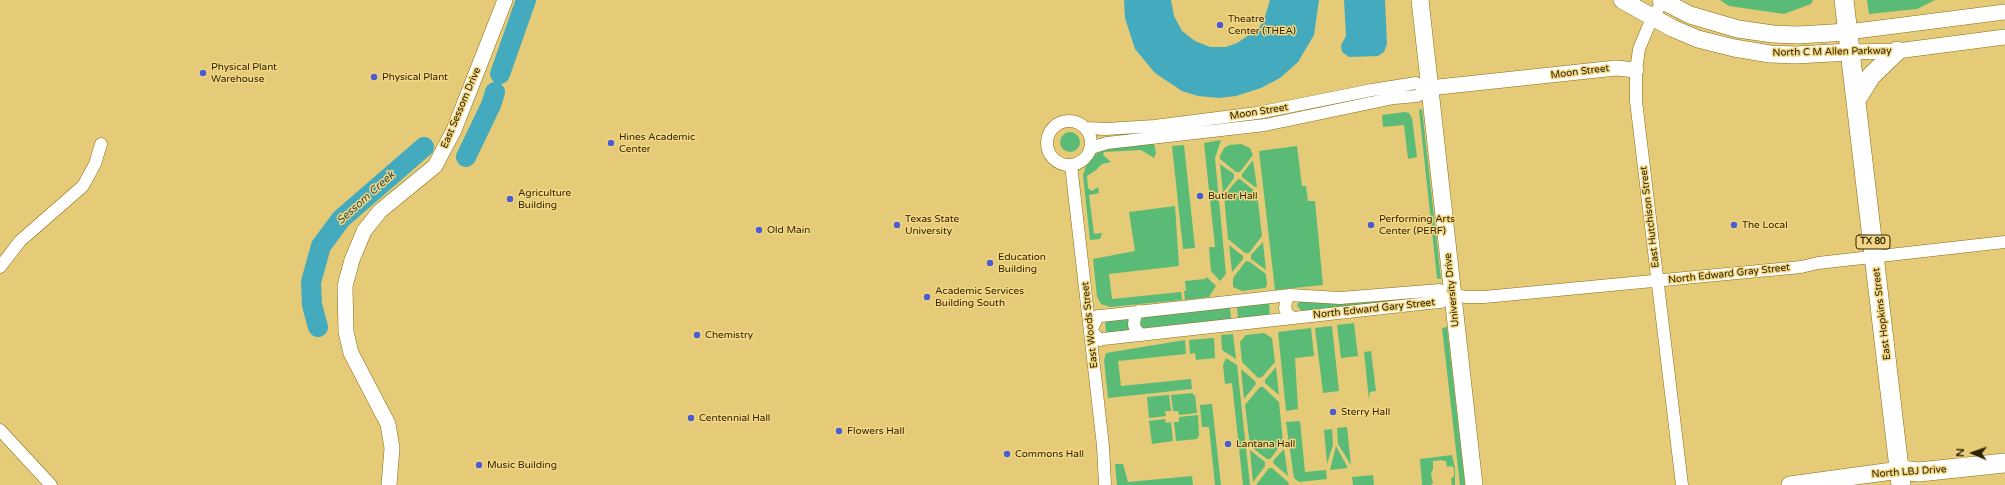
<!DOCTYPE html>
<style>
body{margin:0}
#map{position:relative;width:2005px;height:485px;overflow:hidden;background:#e5ca78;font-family:"Varela Round",sans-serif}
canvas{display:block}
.north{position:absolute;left:1953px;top:433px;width:40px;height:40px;-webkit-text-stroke:3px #f3d785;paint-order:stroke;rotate:272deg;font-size:11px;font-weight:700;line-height:16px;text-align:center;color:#2d2300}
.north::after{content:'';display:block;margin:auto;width:14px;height:18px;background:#2d2300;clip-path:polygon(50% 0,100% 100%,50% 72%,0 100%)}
</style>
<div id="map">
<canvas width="2005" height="485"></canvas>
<div class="north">N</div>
</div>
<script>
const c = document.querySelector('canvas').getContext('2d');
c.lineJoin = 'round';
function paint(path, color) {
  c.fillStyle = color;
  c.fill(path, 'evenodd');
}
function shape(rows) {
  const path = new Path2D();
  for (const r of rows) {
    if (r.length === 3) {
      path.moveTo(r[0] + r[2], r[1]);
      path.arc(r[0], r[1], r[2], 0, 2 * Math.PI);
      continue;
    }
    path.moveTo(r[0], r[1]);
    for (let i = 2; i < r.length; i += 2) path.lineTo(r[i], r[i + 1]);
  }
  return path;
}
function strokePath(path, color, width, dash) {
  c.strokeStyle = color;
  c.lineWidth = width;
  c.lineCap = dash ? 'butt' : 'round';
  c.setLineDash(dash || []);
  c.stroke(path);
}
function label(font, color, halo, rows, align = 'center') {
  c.font = font + ' "Varela Round",sans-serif';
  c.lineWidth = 3;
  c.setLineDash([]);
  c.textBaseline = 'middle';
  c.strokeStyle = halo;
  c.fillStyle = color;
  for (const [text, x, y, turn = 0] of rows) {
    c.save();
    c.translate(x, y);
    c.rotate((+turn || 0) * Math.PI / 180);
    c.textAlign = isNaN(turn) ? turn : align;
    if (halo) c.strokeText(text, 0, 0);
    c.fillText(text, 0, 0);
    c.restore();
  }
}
paint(shape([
 [1720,0,1813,0,1811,4,1784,14,1729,6],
 [1867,0,1935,0,1917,9,1869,14],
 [1422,109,1441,279,1439,279,1437,278,1419,110],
 [1405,112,1409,113,1412,118,1417,157,1408,159,1404,125,1383,127,1382,115],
 [1070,142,10],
 [1221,140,1215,158,1226,274,1220,281,1211,271,1209,247,1215,247,1204,143],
 [1154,143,1156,153,1154,158,1141,150,1104,152,1103,155,1111,162,1102,164,1096,170,1087,176,1088,188,1092,191,1098,187,1099,193,1089,195,1094,234,1102,233,1100,239,1090,240,1083,175,1086,166,1096,154,1105,149],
 [1241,144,1250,148,1253,155,1240,172,1236,172,1220,159,1220,156,1224,148,1229,145],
 [1184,145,1195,248,1183,249,1172,146],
 [1297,146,1302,186,1306,186,1308,201,1315,201,1323,285,1275,290,1259,151],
 [1253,160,1257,187,1255,187,1242,177,1242,174],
 [1220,164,1234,174,1234,178,1223,193],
 [1240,179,1257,193,1262,236,1249,253,1245,253,1228,239,1224,196,1237,180],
 [1175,206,1179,266,1109,274,1112,299,1181,292,1182,300,1110,307,1101,304,1097,297,1093,259,1135,251,1129,212],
 [1263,242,1266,270,1251,259,1251,255],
 [1229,245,1243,256,1243,259,1232,272],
 [1246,261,1250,262,1266,274,1267,285,1265,288,1242,291,1233,287,1233,278],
 [1207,277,1216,286,1209,297,1185,300,1184,291,1186,291,1185,281,1205,279],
 [1421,296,1421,299,1302,311,1297,306,1299,301,1358,303],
 [1269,302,1270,315,1238,318,1237,306],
 [1230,307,1231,319,1143,329,1140,324,1143,316],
 [1128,318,1129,330,1106,333,1105,320],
 [1354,323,1358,356,1341,358,1337,325],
 [1332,326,1339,391,1323,393,1315,328],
 [1447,327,1465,485,1460,485,1442,328],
 [1311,328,1314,356,1295,358,1298,409,1286,411,1278,332],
 [1264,333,1272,338,1275,362,1262,377,1258,378,1242,362,1240,342,1246,335],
 [1233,334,1236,359,1222,350,1221,335],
 [1214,338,1215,358,1196,360,1195,353,1190,354,1189,340],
 [1185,340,1186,354,1118,361,1121,386,1191,379,1192,389,1108,398,1104,360,1106,353],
 [1371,351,1376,391,1370,392,1369,400,1364,352],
 [1226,358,1237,365,1250,485,1243,485,1232,383,1225,384,1223,365],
 [1276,367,1279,395,1265,383,1265,380],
 [1241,369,1255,381,1256,384,1244,399],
 [1260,387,1263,387,1279,402,1283,442,1270,459,1267,459,1250,446,1245,405],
 [1193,393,1193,395,1195,395,1197,413,1179,415,1178,411,1173,411,1171,395],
 [1169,395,1171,411,1165,411,1166,416,1149,418,1147,397],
 [1212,404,1221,485,1215,485,1209,427,1202,427,1200,405],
 [1198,415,1199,435,1197,439,1176,441,1174,422,1179,422,1179,417],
 [1165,419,1166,423,1171,422,1173,441,1152,444,1149,421],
 [1300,421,1305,472,1326,470,1327,479,1299,482,1294,478,1286,422],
 [1347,427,1351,465,1338,444,1337,428],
 [1332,429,1333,445,1327,464,1324,430],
 [1336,446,1348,468,1330,470],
 [1284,449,1288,476,1274,464,1273,461],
 [1250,450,1265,462,1265,466,1253,482],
 [1452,455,1455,468,1455,485,1452,485,1451,479,1454,476,1454,469,1452,466,1447,467,1446,461,1443,461,1443,460,1433,461,1433,469,1431,474,1433,483,1431,485,1422,485,1420,459],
 [1115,464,1123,464,1128,482,1192,476,1193,485,1117,485],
 [1269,468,1272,468,1288,482,1289,485,1256,485],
 [1373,475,1374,485,1353,485,1352,477]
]), '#5abb77');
paint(shape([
 [1124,0,1171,0,1174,16,1182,31,1195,41,1210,47,1226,47,1237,43,1258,29,1264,20,1270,0,1319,0,1314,35,1298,62,1280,78,1261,88,1236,96,1219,98,1198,96,1182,91,1155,73,1135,49,1125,18],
 [1344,0,1385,0,1387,44,1384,52,1378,56,1349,57,1342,52,1341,45,1346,36]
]), '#43abbd');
strokePath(shape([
 [500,74,526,0],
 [466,157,491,105,495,92],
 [318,327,312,305,311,282,321,246,341,219,424,147]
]), '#43abbd', 20);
const minor = shape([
 [1663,1,1652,18,1639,49,1636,70,1636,101,1682,485],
 [1069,143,22],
 [1087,128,1106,129,1154,126,1257,113,1372,90,1416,83,1429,88],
 [1091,148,1107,143,1265,125,1394,98,1417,96,1429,88],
 [1071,165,1103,446,1105,485],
 [0,267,20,241,83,186,95,164,101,144],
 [1290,295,1286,301,1285,309,1289,316,1295,318],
 [1139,311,1135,316,1134,325,1136,330,1142,335],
 [1091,331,1098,316,1101,316,1290,295,1340,298,1440,290,1453,295,1467,297,1484,297,1801,267,1818,263,2005,242],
 [1091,331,1100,340,1103,339,1429,303,1441,302,1453,295],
 [0,430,51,485]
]);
const tertiary = shape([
 [1848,32,2005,12],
 [1850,52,1897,51,2005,37],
 [1429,88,1616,68,1636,70],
 [389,485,392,448,388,424,351,353,346,332,345,286,352,260,364,231,380,211,435,166,454,130,505,0]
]);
const secondary = shape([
 [1420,0,1474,485],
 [1622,0,1672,28,1698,39,1734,48,1770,54,1796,55,1850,52],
 [1661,0,1690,15,1738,29,1773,34,1798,35,1848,32],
 [1790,485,1900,470]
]);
const primary = shape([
 [1844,0,1901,485],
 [1856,100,1871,76,1897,51],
 [1900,470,1919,472,2005,463]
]);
strokePath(minor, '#886e12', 13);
strokePath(tertiary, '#886e12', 16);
strokePath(secondary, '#886e12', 18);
strokePath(primary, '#886e12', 20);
strokePath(minor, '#fff', 12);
strokePath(tertiary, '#fff', 15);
strokePath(secondary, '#fff', 17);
strokePath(primary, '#fff', 19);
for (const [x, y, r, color] of [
 [1220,25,4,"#495dd1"],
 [203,73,4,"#495dd1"],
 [374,77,4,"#495dd1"],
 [611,143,4,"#495dd1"],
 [1200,196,4,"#495dd1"],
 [510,199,4,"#495dd1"],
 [897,225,4,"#495dd1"],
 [1371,225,4,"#495dd1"],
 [1734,225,4,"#495dd1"],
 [759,230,4,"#495dd1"],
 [990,263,4,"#495dd1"],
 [927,297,4,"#495dd1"],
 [697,335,4,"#495dd1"],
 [1333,412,4,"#495dd1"],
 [691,418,4,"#495dd1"],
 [839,431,4,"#495dd1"],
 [1228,444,4,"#495dd1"],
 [1007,454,4,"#495dd1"],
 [479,465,4,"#495dd1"]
]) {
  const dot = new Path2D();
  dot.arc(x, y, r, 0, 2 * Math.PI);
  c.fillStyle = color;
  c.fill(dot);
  strokePath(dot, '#f3d785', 1.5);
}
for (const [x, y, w] of [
 [1873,242,34]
]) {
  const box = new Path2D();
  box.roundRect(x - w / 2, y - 7, w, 14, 3);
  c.fillStyle = '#f3d785';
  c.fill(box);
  strokePath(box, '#2d2300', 1);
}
label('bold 9px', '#2d2300', null, [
 ["TX 80",1873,242]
]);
label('10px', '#2d2300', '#f3d785', [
 ["Theatre",1228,19],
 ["Center (THEA)",1228,31],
 ["Physical Plant",211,67],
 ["Warehouse",211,79],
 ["Physical Plant",382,77],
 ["Hines Academic",619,137],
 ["Center",619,149],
 ["Agriculture",518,193],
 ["Building",518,205],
 ["Butler Hall",1208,196],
 ["Texas State",905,219],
 ["University",905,231],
 ["Performing Arts",1379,219],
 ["Center (PERF)",1379,231],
 ["The Local",1742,225],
 ["Old Main",767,230],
 ["Education",998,257],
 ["Building",998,269],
 ["Academic Services",935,291],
 ["Building South",935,303],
 ["Chemistry",705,335],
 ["Sterry Hall",1341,412],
 ["Centennial Hall",699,418],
 ["Flowers Hall",847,431],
 ["Lantana Hall",1236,444],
 ["Commons Hall",1015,454],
 ["Music Building",487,465]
], 'left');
label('10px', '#2d2300', '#f3d785', [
 ["North C M Allen Parkway",1832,52,-1],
 ["Moon Street",1580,72,-7],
 ["East Sessom Drive",461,108,-67],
 ["Moon Street",1259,112,-9],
 ["East Hutchison Street",1650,217,-97],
 ["North Edward Gray Street",1729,274,-6],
 ["University Drive",1452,290,-96],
 ["North Edward Gary Street",1374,309,-6],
 ["East Hopkins Street",1882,314,-97],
 ["East Woods Street",1090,325,-96],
 ["North LBJ Drive",1909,472,-4]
]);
label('italic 11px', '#2c4b51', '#f3d785', [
 ["Sessom Creek",366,198,-42]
]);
</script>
